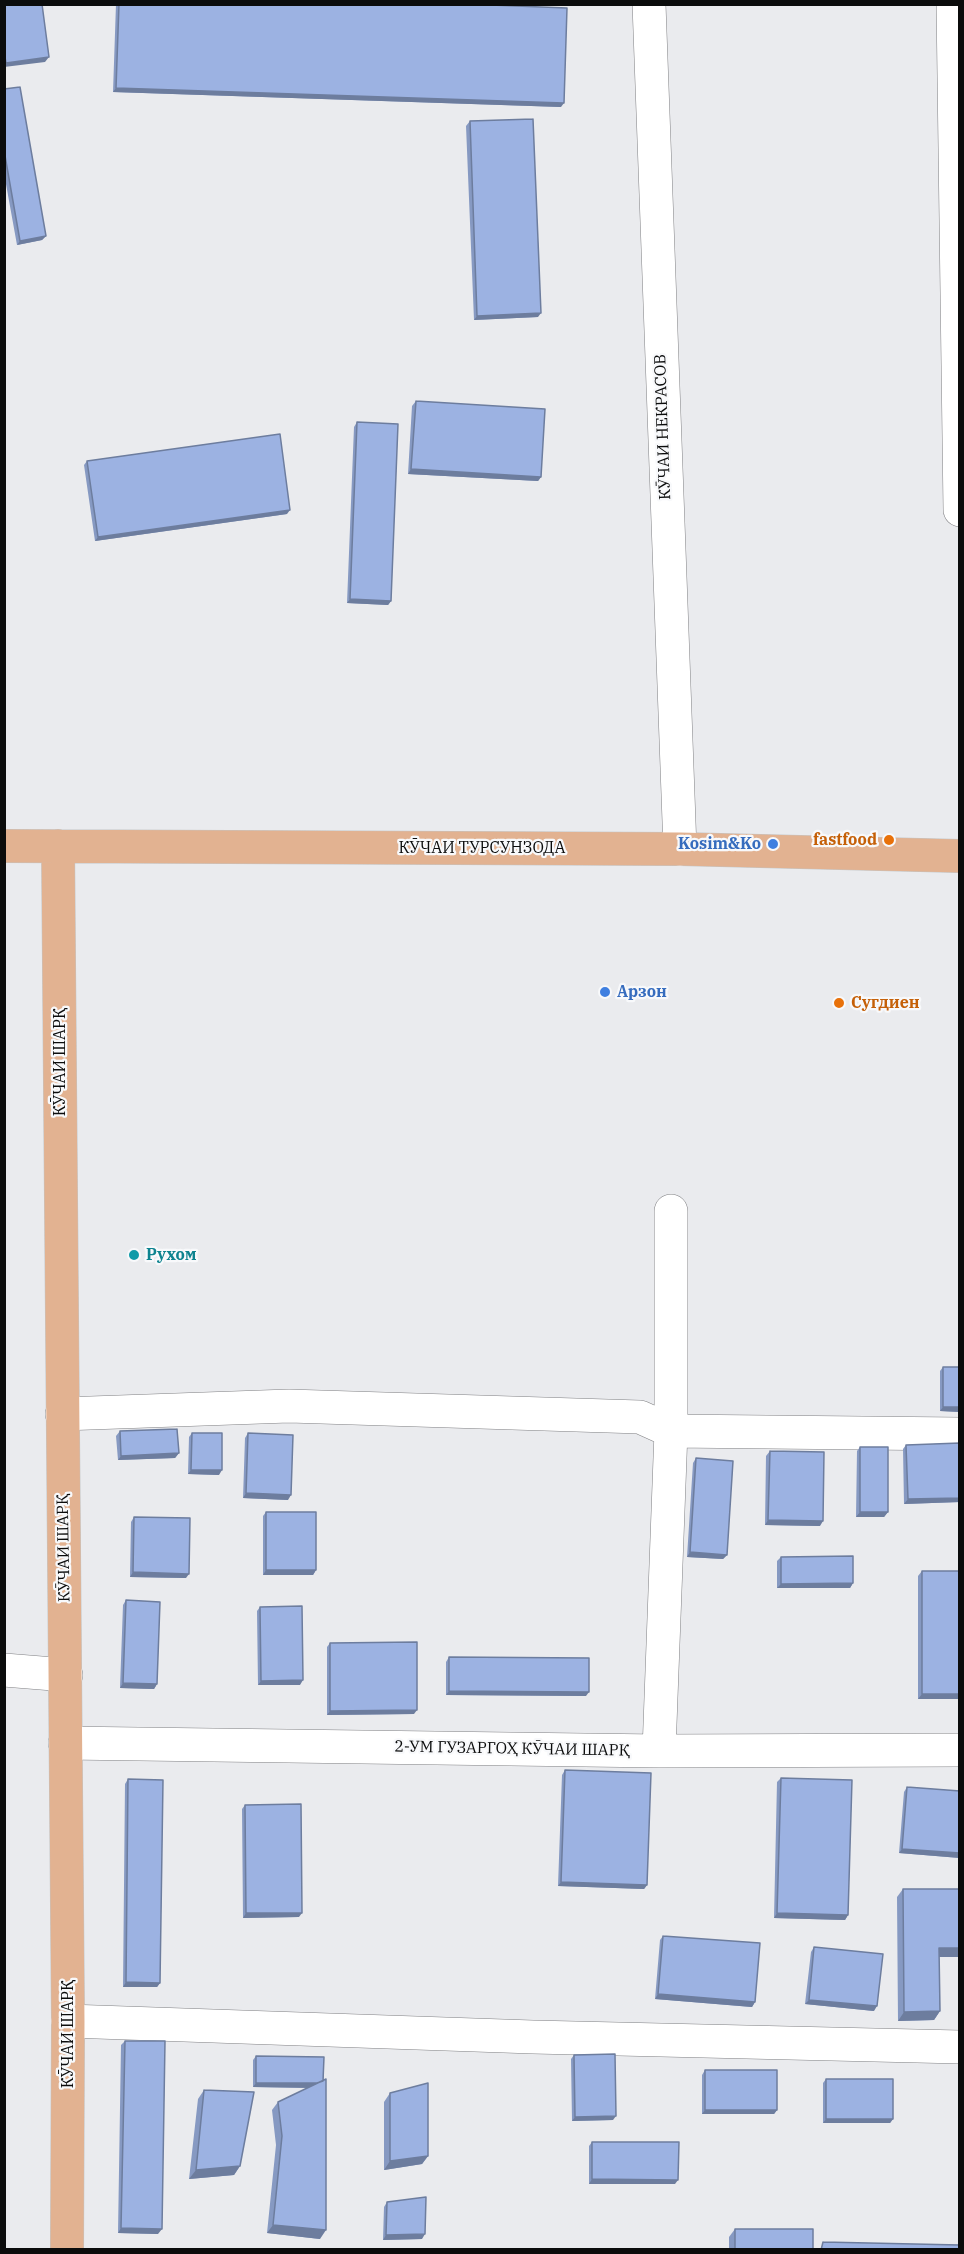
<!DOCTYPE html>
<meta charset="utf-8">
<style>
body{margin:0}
#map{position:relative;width:964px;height:2254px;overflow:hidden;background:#eaebee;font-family:"IBM Plex Serif",serif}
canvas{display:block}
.frame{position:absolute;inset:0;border:6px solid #0b0c0c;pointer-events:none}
</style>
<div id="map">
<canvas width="964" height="2254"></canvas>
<div class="frame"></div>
</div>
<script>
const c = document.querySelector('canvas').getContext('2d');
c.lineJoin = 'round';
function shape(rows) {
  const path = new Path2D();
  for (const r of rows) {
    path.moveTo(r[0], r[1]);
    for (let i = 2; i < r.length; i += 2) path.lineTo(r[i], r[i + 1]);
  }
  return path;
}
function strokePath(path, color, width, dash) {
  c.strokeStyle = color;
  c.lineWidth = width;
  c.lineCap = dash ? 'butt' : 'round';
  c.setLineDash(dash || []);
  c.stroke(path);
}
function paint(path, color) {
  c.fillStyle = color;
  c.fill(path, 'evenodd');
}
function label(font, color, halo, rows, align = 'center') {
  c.font = font + ' "IBM Plex Serif",serif';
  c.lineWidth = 4.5;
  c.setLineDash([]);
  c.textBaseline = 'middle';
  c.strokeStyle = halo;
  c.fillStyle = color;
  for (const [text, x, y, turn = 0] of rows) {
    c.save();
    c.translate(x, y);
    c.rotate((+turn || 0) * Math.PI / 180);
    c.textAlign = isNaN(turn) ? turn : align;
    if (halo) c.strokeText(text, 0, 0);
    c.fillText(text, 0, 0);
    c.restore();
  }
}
const minor = shape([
 [649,4,680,849],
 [953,4,960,510],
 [671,1211,671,1431,960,1434],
 [62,1414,289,1406,640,1417,671,1431,659,1751],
 [4,1670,66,1675],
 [65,1743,659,1751,960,1750],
 [68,2021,533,2037,960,2047]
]);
const major = shape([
 [4,846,680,849,960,856],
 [58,846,68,2021,67,2250]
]);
strokePath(minor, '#808184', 34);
strokePath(major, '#c4c5c5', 34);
strokePath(minor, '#fff', 33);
strokePath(major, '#e2b291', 33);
paint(shape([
 [116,4,465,4,561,107,113,92],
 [4,89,46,236,42,240,17,245,4,173],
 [470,121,538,317,474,320,466,126],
 [416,401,541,477,538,481,408,474,412,406],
 [357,422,391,601,388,605,347,603,354,427],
 [87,461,287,514,95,541,84,465],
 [943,1367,960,1367,960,1412,940,1411,940,1371],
 [120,1431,179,1453,175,1458,118,1460,116,1436],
 [192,1433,219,1475,188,1474,189,1437],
 [248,1433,288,1500,243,1498,245,1438],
 [960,1443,960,1502,904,1504,903,1449,906,1445],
 [860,1447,888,1512,884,1517,856,1517,857,1451],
 [770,1451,820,1526,765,1525,766,1456],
 [696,1458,727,1555,723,1559,687,1557,693,1463],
 [266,1512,316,1570,313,1575,263,1575,263,1516],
 [134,1517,186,1578,130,1577,131,1522],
 [781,1557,853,1583,850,1588,777,1588,777,1561],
 [922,1571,960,1571,960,1697,958,1699,918,1699,918,1576],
 [126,1600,157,1684,154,1689,120,1688,123,1605],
 [260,1607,300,1685,258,1685,257,1611],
 [330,1643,414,1714,327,1715,327,1647],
 [449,1657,586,1696,446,1695,446,1662],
 [565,1770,647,1885,644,1889,558,1886,562,1775],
 [781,1778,848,1915,845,1920,774,1918,777,1782],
 [128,1779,160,1983,157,1987,123,1987,125,1784],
 [907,1787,960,1791,960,1858,899,1853,904,1792],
 [245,1805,299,1917,243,1918,242,1809],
 [903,1889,960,1889,960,1957,939,1957,940,2011,934,2020,898,2021,897,1897],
 [663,1936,755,2002,752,2007,655,1999,660,1940],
 [814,1947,874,2011,805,2004,811,1952],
 [125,2041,158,2234,118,2233,121,2045],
 [574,2055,613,2120,572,2121,571,2059],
 [256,2056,324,2057,320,2239,267,2233,276,2145,272,2110,278,2102,308,2088,253,2087,253,2060],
 [705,2070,777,2110,774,2114,702,2114,702,2075],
 [960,2074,960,2167,958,2076],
 [826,2079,893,2119,890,2123,823,2123,823,2083],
 [204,2090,240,2166,234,2175,189,2179,198,2099],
 [390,2093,428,2156,422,2164,384,2170,384,2102],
 [592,2142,675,2184,589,2184,589,2146],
 [387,2202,422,2239,383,2240,384,2207],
 [735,2229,813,2250,729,2250,729,2237]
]), '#8699c2');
paint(shape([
 [49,57,45,62,4,67,6,63],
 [116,88,564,103,561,107,113,92],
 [46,236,42,240,17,245,20,241],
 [541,313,538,317,474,320,477,316],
 [411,469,541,477,538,481,408,474],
 [290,510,287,514,95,541,98,537],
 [350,599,391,601,388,605,347,603],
 [943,1407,960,1407,960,1412,940,1411],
 [179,1453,175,1458,118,1460,121,1456],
 [191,1470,222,1470,219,1475,188,1474],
 [246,1493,291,1495,288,1500,243,1498],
 [960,1498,960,1502,904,1504,908,1499],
 [860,1512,888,1512,884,1517,856,1517],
 [768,1520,823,1521,820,1526,765,1525],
 [690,1552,727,1555,723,1559,687,1557],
 [266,1570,316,1570,313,1575,263,1575],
 [133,1572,189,1574,186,1578,130,1577],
 [853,1583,850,1588,777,1588,781,1584],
 [303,1680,300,1685,258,1685,261,1681],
 [123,1683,157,1684,154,1689,120,1688],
 [449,1691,589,1692,586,1696,446,1695],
 [922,1694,960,1694,960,1697,958,1699,918,1699],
 [417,1710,414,1714,327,1715,330,1711],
 [902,1849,960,1853,960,1858,899,1853],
 [561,1882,647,1885,644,1889,558,1886],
 [246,1913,302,1913,299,1917,243,1918],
 [777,1913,848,1915,845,1920,774,1918],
 [939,1948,960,1948,960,1957,933,1957],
 [126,1982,160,1983,157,1987,123,1987],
 [658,1994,755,2002,752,2007,655,1999],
 [809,2000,877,2006,874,2011,805,2004],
 [940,2011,934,2020,898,2021,904,2012],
 [256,2083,323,2083,320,2088,253,2087],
 [705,2110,777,2110,774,2114,702,2114],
 [616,2116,613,2120,572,2121,575,2117],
 [826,2119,893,2119,890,2123,823,2123],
 [428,2156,422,2164,384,2170,390,2161],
 [240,2166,234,2175,189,2179,196,2170],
 [592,2179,678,2180,675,2184,589,2184],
 [273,2225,326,2230,320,2239,267,2233],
 [121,2228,162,2229,158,2234,118,2233],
 [425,2234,422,2239,383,2240,386,2235]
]), '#6d7d9e');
const building = shape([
 [4,4,42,4,49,57,6,63,4,51,4,4],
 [119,4,465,4,567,8,564,103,116,88,119,4],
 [20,87,46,236,20,241,4,150,4,89,20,87],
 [533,119,541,313,477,316,470,121,533,119],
 [416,401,545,409,541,477,411,469,416,401],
 [357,422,398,424,391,601,350,599,357,422],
 [280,434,290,510,98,537,87,461,280,434],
 [943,1367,960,1367,960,1407,943,1407,943,1367],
 [177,1429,179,1453,121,1456,120,1431,177,1429],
 [192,1433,222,1433,222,1470,191,1470,192,1433],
 [248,1433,293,1435,291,1495,246,1493,248,1433],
 [960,1443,960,1498,908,1499,906,1445,960,1443],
 [860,1447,888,1447,888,1512,860,1512,860,1447],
 [770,1451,824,1452,823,1521,768,1520,770,1451],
 [696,1458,733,1461,727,1555,690,1552,696,1458],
 [266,1512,316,1512,316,1570,266,1570,266,1512],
 [134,1517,190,1518,189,1574,133,1572,134,1517],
 [853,1556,853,1583,781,1584,781,1557,853,1556],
 [922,1571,960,1571,960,1694,922,1694,922,1571],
 [126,1600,160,1602,157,1684,123,1683,126,1600],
 [302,1606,303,1680,261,1681,260,1607,302,1606],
 [417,1642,417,1710,330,1711,330,1643,417,1642],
 [449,1657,589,1658,589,1692,449,1691,449,1657],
 [565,1770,651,1773,647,1885,561,1882,565,1770],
 [781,1778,852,1780,848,1915,777,1913,781,1778],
 [128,1779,163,1780,160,1983,126,1982,128,1779],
 [907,1787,960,1791,960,1853,902,1849,907,1787],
 [301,1804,302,1913,246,1913,245,1805,301,1804],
 [903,1889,960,1889,960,1948,939,1948,940,2011,904,2012,903,1889],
 [663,1936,760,1943,755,2002,658,1994,663,1936],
 [814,1947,883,1954,877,2006,809,2000,814,1947],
 [125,2041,165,2041,162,2229,121,2228,125,2041],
 [615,2054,616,2116,575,2117,574,2055,615,2054],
 [256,2056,324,2057,323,2081,317,2083,256,2083,256,2056],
 [705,2070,777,2070,777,2110,705,2110,705,2070],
 [326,2079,326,2230,273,2225,282,2136,278,2102,326,2079],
 [826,2079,893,2079,893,2119,826,2119,826,2079],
 [428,2083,428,2156,390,2161,390,2093,428,2083],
 [204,2090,254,2092,240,2166,196,2170,204,2090],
 [592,2142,679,2142,678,2180,592,2179,592,2142],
 [426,2197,425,2234,386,2235,387,2202,426,2197],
 [735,2229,813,2229,813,2250,735,2250,735,2229],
 [823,2242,960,2245,960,2250,821,2250,823,2242]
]);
paint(building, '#9cb2e2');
strokePath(building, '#6d7d9e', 1.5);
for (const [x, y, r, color] of [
 [889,840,6,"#e8710a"],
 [773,844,6,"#3f7fe0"],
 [605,992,6,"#3f7fe0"],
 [839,1003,6,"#e8710a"],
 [134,1255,6,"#0f9aa8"]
]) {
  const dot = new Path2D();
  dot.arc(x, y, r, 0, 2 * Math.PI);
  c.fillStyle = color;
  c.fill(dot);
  strokePath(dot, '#f8f9fb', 2);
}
label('16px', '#0b0c0c', '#f8f9fb', [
 ["КӮЧАИ НЕКРАСОВ",663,427,-92],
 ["КӮЧАИ ТУРСУНЗОДА",482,848],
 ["КӮЧАИ ШАРҚ",60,1062,-90],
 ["КӮЧАИ ШАРҚ",64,1548,-91],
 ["2-УМ ГУЗАРГОҲ КӮЧАИ ШАРҚ",512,1749,1],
 ["КӮЧАИ ШАРҚ",68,2034,-90]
]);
label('bold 16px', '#c56008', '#f8f9fb', [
 ["fastfood",877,840],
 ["Сугдиен",851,1003,"left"]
], 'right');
label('bold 16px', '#366cbe', '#f8f9fb', [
 ["Kosim&Ko",761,844],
 ["Арзон",617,992,"left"]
], 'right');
label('bold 16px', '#0d838f', '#f8f9fb', [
 ["Рухом",146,1255]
], 'left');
</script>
